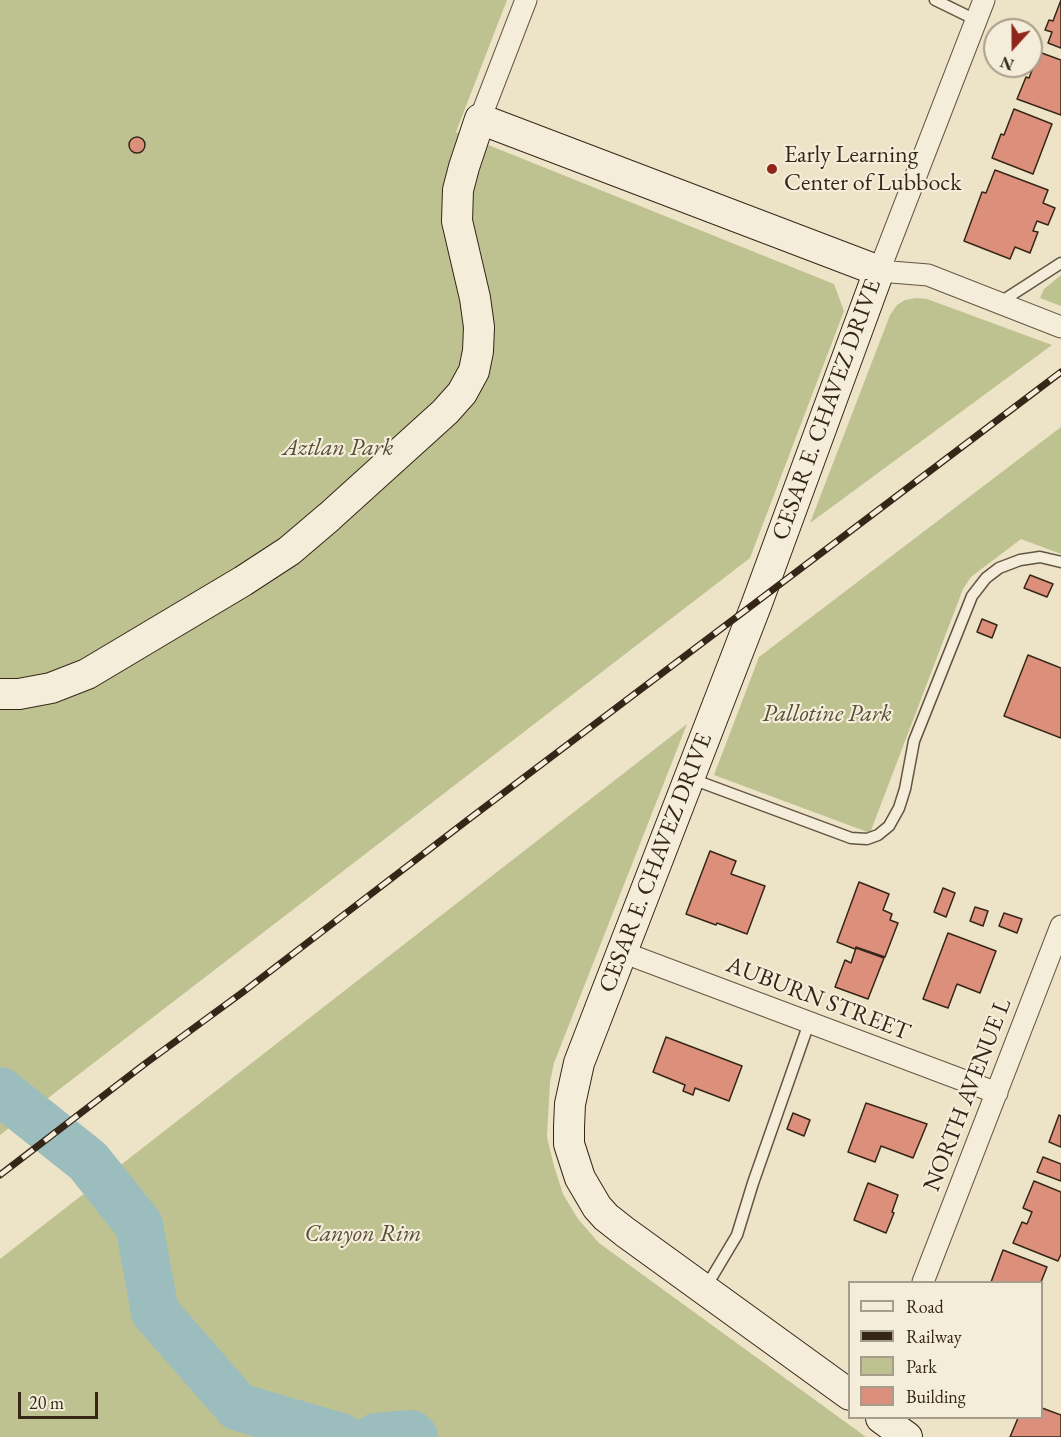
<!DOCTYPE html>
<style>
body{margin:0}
#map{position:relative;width:1061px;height:1437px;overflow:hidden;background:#ede3c6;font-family:"EB Garamond",serif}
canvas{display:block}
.legend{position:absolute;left:848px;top:1281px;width:195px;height:138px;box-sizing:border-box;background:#f3edda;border:2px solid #a79d8c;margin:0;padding:8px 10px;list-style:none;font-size:18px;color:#362617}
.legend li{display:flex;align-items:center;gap:12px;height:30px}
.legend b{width:30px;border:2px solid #a79d8c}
.north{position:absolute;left:983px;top:18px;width:60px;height:60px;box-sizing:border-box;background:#f3edda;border:2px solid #a79d8c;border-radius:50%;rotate:201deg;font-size:16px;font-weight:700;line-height:24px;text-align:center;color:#362617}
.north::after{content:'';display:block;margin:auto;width:21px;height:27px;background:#8f2418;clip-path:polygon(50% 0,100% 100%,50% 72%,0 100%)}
.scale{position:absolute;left:18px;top:1392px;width:80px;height:27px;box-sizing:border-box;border:3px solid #362617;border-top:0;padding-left:8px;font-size:18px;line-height:21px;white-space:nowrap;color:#362617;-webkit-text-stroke:4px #f3edda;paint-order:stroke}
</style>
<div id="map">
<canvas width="1061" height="1437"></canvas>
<ul class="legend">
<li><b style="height:8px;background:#f3edda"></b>Road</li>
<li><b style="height:8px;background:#362617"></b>Railway</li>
<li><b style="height:16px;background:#bec291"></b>Park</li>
<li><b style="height:16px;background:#dc907b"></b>Building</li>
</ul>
<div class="north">N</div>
<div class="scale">20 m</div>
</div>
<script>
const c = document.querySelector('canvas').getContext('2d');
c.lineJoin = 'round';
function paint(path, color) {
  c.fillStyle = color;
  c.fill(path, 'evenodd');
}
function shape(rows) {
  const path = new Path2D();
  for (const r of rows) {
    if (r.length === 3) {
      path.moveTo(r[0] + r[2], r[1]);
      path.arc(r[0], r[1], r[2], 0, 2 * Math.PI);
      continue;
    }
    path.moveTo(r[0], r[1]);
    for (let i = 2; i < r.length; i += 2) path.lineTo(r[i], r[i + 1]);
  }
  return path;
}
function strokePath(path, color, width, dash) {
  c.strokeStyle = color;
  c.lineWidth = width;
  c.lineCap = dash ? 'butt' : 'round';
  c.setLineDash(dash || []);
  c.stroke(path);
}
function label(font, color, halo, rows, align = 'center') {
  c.font = font + ' "EB Garamond",serif';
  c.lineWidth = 4.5;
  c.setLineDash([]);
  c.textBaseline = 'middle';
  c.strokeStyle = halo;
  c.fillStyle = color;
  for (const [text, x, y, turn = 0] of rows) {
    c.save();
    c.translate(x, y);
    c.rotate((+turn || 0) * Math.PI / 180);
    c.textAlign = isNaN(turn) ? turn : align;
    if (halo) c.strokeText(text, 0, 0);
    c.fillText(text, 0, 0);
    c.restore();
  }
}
paint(shape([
 [0,0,507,0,456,132,834,284,844,311,750,558,0,1135],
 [1061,275,1061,306,1040,298,1044,289],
 [916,298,927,299,1052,345,810,523,890,315,897,305,905,300],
 [1061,427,1061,554,1021,539,971,577,963,589,870,833,714,775,759,657],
 [687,724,554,1063,550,1082,547,1137,554,1166,563,1194,578,1219,599,1243,866,1437,0,1437,0,1259]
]), '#bec291');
strokePath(shape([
 [0,1091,88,1161,139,1225,155,1312,238,1407,341,1437],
 [376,1437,411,1434,414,1437]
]), '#9bbdbd', 48);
const building = shape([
 [1061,0,1061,48,1048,43,1052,32,1045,30,1049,20,1053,21,1061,0],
 [1039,52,1061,60,1061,115,1017,99,1026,77,1029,78,1039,52],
 [1014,109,1052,124,1033,174,992,158,1001,134,1004,135,1014,109],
 [137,145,8],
 [995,170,1048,190,1043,203,1055,208,1048,225,1037,221,1033,231,1038,232,1030,253,1015,247,1010,259,964,241,982,192,986,193,995,170],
 [1030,575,1053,584,1047,597,1024,588,1030,575],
 [982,619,997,625,992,638,977,632,982,619],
 [1028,655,1061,668,1061,738,1004,716,1028,655],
 [710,851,736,861,731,874,765,886,747,934,717,923,716,925,686,914,710,851],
 [859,882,889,894,883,910,892,914,890,920,898,923,885,957,856,947,855,949,837,942,859,882],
 [943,888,955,893,946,917,934,912,943,888],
 [975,907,988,911,983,926,970,921,975,907],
 [1004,913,1022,919,1017,933,999,926,1004,913],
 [948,933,996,951,980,993,957,984,948,1008,923,999,948,933],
 [856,948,884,958,868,999,835,987,845,960,851,963,856,948],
 [666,1037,742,1066,729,1101,695,1088,693,1095,683,1091,685,1085,653,1072,666,1037],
 [866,1103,927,1124,913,1158,881,1146,875,1162,848,1152,866,1103],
 [793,1113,810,1120,804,1136,787,1129,793,1113],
 [1059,1115,1061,1116,1061,1147,1049,1142,1059,1115],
 [1043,1157,1061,1164,1061,1181,1037,1172,1043,1157],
 [1034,1181,1061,1192,1061,1254,1058,1261,1013,1243,1022,1222,1027,1224,1032,1212,1023,1208,1034,1181],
 [868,1183,898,1195,892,1212,894,1213,886,1233,854,1220,868,1183],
 [1003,1250,1047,1267,1041,1282,991,1282,1003,1250],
 [1042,1408,1061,1415,1061,1437,1010,1437,1018,1418,1042,1418,1042,1408]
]);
paint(building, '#dc907b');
strokePath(building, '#362617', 1.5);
const lane = shape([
 [935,0,976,20],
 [999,303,1061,263],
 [692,779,851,838,867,839,878,835,889,826,899,808,905,789,914,741,972,596,986,578,999,568,1020,560,1040,557,1061,562],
 [706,1287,737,1235,753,1183,809,1023]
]);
const street = shape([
 [984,0,879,271,928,275,1061,327],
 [480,119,526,0],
 [622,952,997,1093],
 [923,1282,1061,926]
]);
const secondary = shape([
 [0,694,19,694,51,688,87,674,243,581,289,551,329,517,445,412,462,393,474,371,478,351,479,327,475,298,457,221,458,190,464,167,480,119,879,271,757,603,579,1063,570,1104,569,1127,569,1144,580,1178,597,1207,606,1217,625,1232,850,1395],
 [881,1418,907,1437]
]);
strokePath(lane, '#645543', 13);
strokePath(street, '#645543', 23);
strokePath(secondary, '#362617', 32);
strokePath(lane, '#f3edda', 10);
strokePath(street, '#f3edda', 21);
strokePath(secondary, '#f3edda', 30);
const rail = shape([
 [0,1175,146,1063,243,992,469,819,1061,372]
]);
strokePath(rail, '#362617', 7);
strokePath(rail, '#f3edda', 4.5, [14]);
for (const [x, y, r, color] of [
 [772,169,6,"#8f2418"]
]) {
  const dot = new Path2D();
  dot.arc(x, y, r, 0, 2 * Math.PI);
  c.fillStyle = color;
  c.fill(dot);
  strokePath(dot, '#f3edda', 2);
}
label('24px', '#362617', '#f3edda', [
 ["Early Learning",784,155],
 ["Center of Lubbock",784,183]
], 'left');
label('24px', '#362617', '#f3edda', [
 ["CESAR E. CHAVEZ DRIVE",827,410,-70],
 ["CESAR E. CHAVEZ DRIVE",656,863,-69],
 ["AUBURN STREET",818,999,21],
 ["NORTH AVENUE L",968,1095,-69]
]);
label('italic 24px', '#584d36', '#f3edda', [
 ["Aztlan Park",338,448],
 ["Pallotine Park",827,714],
 ["Canyon Rim",363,1234]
]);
</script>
